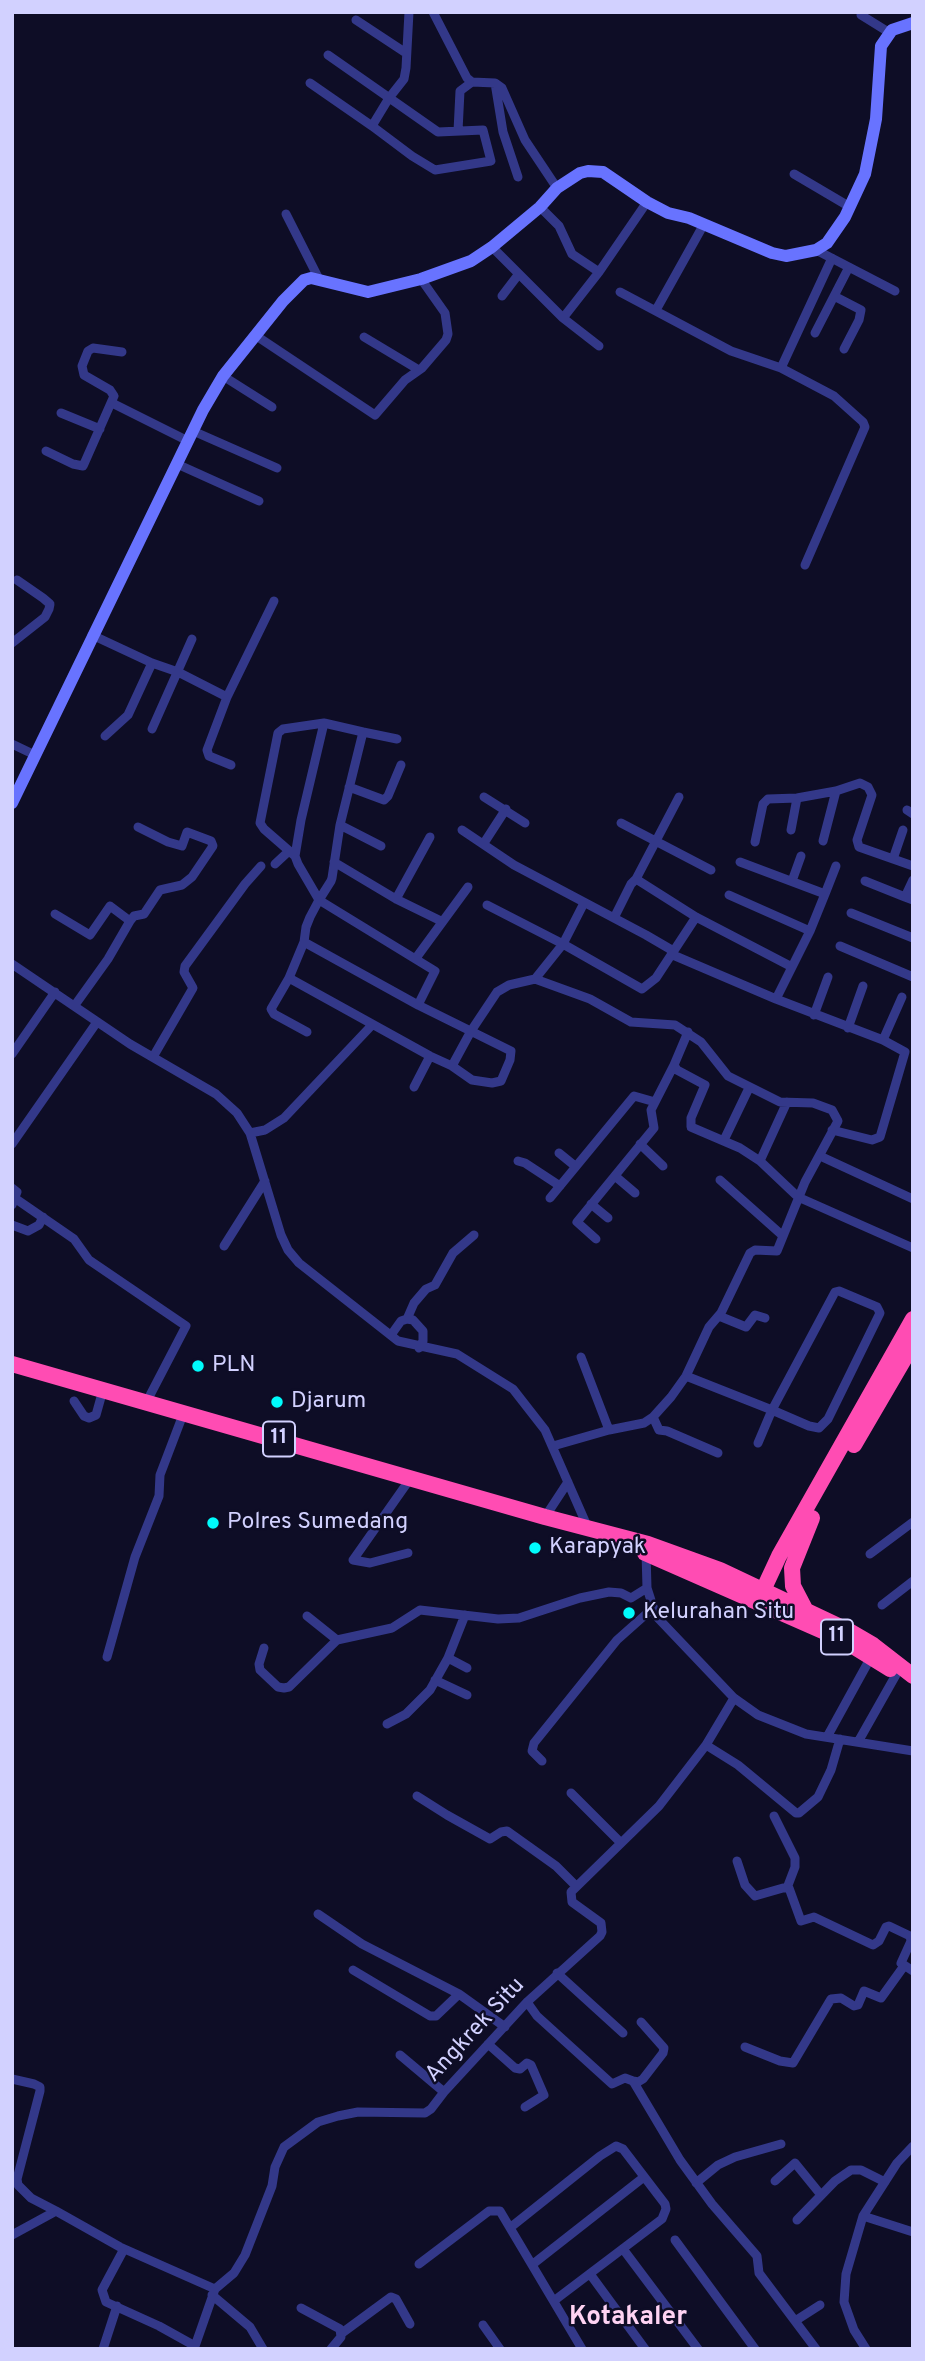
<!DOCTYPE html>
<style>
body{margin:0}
#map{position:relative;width:925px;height:2361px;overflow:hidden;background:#0e0d26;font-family:Overpass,sans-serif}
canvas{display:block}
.frame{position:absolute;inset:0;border:14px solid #d2d1ff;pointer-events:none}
</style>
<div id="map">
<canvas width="925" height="2361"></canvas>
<div class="frame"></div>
</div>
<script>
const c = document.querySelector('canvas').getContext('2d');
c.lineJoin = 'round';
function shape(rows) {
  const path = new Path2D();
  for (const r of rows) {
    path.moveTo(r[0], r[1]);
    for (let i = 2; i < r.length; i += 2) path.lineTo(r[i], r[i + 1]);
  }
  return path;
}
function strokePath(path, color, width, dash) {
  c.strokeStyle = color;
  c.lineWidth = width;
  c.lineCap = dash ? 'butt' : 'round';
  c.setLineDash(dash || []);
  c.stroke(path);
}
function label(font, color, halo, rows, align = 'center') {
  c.font = font + ' Overpass,sans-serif';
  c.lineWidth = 5;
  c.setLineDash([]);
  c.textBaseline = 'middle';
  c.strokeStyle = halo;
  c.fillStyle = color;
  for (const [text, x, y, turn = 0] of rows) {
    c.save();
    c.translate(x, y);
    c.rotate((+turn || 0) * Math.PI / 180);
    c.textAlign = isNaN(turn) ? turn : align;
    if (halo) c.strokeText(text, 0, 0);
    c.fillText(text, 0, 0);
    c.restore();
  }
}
strokePath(shape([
 [433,12,467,78,472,82,495,83],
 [861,15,890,33],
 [356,20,406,53],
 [328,55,438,132,483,130,491,161,435,170,412,156,372,126],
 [310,83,372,126,389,98,404,79,406,68,409,12],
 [458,131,460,91,472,82],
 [794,174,850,207],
 [518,177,503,132,495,83,502,88,525,140,557,188],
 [540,207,559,226,572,254,599,272,563,318],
 [286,214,320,281],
 [492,247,563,318,599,346],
 [816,250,895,291],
 [599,272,647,202],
 [620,292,731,351,781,368],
 [502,296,518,275],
 [834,296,861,310,859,320,844,349],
 [656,310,704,224],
 [815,333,849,267],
 [255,335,375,415,405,380,422,368,446,340,448,334,445,313,421,279],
 [364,337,419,370],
 [223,376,272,407],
 [112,403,188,441],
 [61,413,100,429],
 [193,431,277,468],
 [46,451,73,464,83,466,84,464,114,396,110,390,84,375,82,366,88,351,93,348,122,352],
 [177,464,259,501],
 [805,565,865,427,863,422,834,396,781,368,832,258],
 [92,635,152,663,178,672,227,697],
 [12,643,45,617,49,609,50,604,43,598,17,580],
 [152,729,192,639],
 [363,732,397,739],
 [105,736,128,715,152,663],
 [12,744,35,755],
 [231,765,209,756,207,750,227,697,274,601],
 [349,787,384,800,388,796,401,765],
 [484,797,525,823],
 [907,810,913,814],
 [621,823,711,870],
 [340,825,381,846],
 [462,830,514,865,646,935,670,949,673,955,776,999],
 [791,830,797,798],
 [823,841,836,791],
 [755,842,763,804,768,799,797,798,836,791,860,783,868,787,872,795,857,840,859,847,913,866],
 [484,843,506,809],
 [295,856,264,829,260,823,278,733,283,729,324,723,363,732,340,825,332,878,331,881,319,900,310,917,306,927,304,942,289,978,430,1056,452,1066,472,1080,492,1083,501,1081,510,1060,511,1051,418,1005,435,971,319,900,298,864,295,856,301,820,324,723],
 [893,859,903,830],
 [334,862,396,899,441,921],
 [740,862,825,894,810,931,776,999,883,1040,905,1052,880,1137,872,1140,832,1130],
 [275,864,289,851],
 [636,879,679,797],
 [913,880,905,897,913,900],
 [792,881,801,856],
 [865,881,905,897],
 [825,894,836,866],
 [729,895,810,931],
 [396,899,430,837],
 [487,905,563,944,642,989,656,978,696,917],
 [851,913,913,938],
 [55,914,90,935,110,906,130,921],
 [614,918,631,884,636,879,696,917,792,967],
 [304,942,418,1005],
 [840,946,913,977],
 [416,958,468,887],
 [12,964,130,1044,216,1094,237,1113,250,1133,281,1235,288,1250,299,1263,398,1341,457,1354,513,1389,545,1430,588,1528],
 [289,978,271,1009,274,1014,307,1032],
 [535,979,590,999,631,1022,675,1025,701,1042,728,1076,780,1102,813,1103,832,1110,838,1121,805,1182,777,1251,755,1250,750,1253,721,1313,709,1327,686,1376,671,1397,653,1417,644,1423,609,1430,553,1446],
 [75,1005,108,959,130,921,134,916,144,914,160,890,182,885,192,877,213,846,211,841,187,832,182,846,168,842,138,827],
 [814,1015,828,977],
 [848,1028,863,986],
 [688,1032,674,1065,677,1070,705,1085,691,1118,691,1127,740,1148,760,1161,798,1197,913,1248],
 [883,1040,902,997],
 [12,1054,55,992],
 [153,1057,193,988,184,972,185,966,245,884,261,866],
 [452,1066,471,1031,497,992,509,985,535,979,563,944,584,903],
 [414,1087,430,1056],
 [250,1133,265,1130,284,1118,372,1025],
 [724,1140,749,1088],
 [12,1144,97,1022],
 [640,1144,663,1166],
 [559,1153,575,1166],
 [820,1156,913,1199],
 [518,1161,525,1163,560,1186],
 [760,1161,787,1102],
 [615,1176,635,1193],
 [720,1180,783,1236],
 [12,1188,17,1192,12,1205],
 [550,1198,634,1096,655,1102],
 [16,1199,74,1239,89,1260,186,1326,147,1401],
 [591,1204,608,1218],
 [12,1225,28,1231,39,1225,43,1217],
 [596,1239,577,1222,654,1128,651,1110,674,1065],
 [224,1246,265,1181],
 [719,1316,746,1327,755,1315,765,1318],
 [407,1319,413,1320,423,1331,423,1341,419,1348],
 [391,1335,401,1321,407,1319,414,1303,426,1289,435,1285,453,1253,474,1235],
 [581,1357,609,1430],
 [686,1376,772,1410,809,1426,819,1428,828,1419,880,1313,877,1307,839,1291,835,1292,772,1410,758,1443],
 [74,1401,84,1416,89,1418,96,1415,103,1390],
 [653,1417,659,1430,667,1431,718,1453],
 [545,1517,568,1482],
 [646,1552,647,1588,656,1616,734,1698,758,1715,806,1734,913,1751],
 [408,1553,370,1563,353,1560,410,1479],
 [870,1554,913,1522],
 [882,1605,913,1581],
 [307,1616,337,1640],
 [264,1648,259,1664,260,1670,278,1687,284,1688,289,1687,337,1640,392,1628,420,1610,498,1619,519,1618,580,1598,609,1592,621,1593,631,1598,647,1588],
 [107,1657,135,1557,159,1496,160,1475,184,1412],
 [448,1658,467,1668],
 [435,1680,467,1695],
 [387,1724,406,1714,430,1690,448,1658,465,1615],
 [827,1737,871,1657],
 [858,1742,897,1673],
 [706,1745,738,1765,796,1813,799,1813,818,1797,831,1770,840,1739],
 [542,1761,532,1751,534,1743,617,1640,653,1608],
 [571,1793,621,1843],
 [417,1796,447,1815,490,1839,501,1832,507,1831,556,1866,576,1886],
 [774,1816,795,1858,795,1867,787,1888],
 [737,1861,745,1885,755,1896,783,1888,789,1888,801,1921,814,1917,873,1945,879,1941,886,1927,889,1926,910,1936,911,1941,901,1963,913,1971],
 [318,1914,362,1944,459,1994,505,2027],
 [353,1970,430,2016,436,2016,459,1994],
 [557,1973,623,2033],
 [527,2002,537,2016,612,2084,625,2078,633,2081],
 [641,2022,664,2048,663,2053,643,2079,638,2082,633,2081,680,2160,712,2204,757,2256,759,2273,816,2349],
 [488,2044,515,2068,520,2069,527,2063,531,2065,544,2095,525,2107],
 [745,2047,780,2061,793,2063,831,1999,841,1998,854,2006,858,2005,864,1991,881,1998,904,1966],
 [400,2055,444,2092],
 [12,2079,34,2084,40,2087,40,2091,17,2179,18,2185,31,2198,56,2211],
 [775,2181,795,2163,821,2195],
 [696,2183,718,2165,735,2157,781,2144],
 [863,2216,913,2232],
 [797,2220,835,2181,851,2170,861,2170,885,2182],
 [511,2227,600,2156,616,2146,623,2149,665,2204,666,2209,662,2219,555,2300],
 [12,2235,56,2211,120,2247,215,2289],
 [675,2240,755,2349],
 [124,2249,102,2290,106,2302,159,2326,195,2346],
 [623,2249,698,2349],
 [419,2264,489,2211,500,2211,582,2349],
 [533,2264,644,2177],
 [590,2274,645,2349],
 [212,2295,250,2327,263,2349],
 [301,2308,340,2329,341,2337,331,2349],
 [795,2321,820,2305],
 [483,2325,500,2349],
 [342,2333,391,2297,396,2299,410,2324],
 [103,2349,117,2306],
 [194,2349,215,2289,234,2273,245,2255,272,2186,275,2167,284,2147,318,2122,338,2116,358,2112,425,2113,431,2109,444,2092,527,2002,600,1936,602,1932,601,1923,572,1902,571,1892,659,1806,706,1745,734,1698],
 [866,2349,854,2330,844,2302,846,2274,863,2216,897,2163,913,2146]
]), '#333889', 9);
strokePath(shape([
 [12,803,203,410,223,376,283,301,304,280,311,278,368,292,421,279,471,261,492,247,540,207,557,188,580,173,588,171,603,172,647,202,668,213,689,218,772,253,786,256,816,250,827,243,845,217,865,174,876,119,881,46,892,30,913,23]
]), '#6873ff', 12);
strokePath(shape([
 [12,1364,545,1517,648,1544,720,1570,849,1631,873,1645,913,1676],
 [854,1445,913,1344],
 [645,1553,843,1640,890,1669],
 [759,1599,779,1556,913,1319],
 [805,1609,793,1586,792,1568,812,1518]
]), '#ff4cb3', 16);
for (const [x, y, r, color] of [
 [198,1366,7,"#00fbfc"],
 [277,1402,7,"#00fbfc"],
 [213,1523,7,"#00fbfc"],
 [535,1548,7,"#00fbfc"],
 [629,1613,7,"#00fbfc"]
]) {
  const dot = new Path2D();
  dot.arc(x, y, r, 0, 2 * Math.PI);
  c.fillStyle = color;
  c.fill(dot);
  strokePath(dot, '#0e0d26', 2.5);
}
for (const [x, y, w] of [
 [279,1439,32],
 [837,1637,32]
]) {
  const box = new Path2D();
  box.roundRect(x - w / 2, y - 17.5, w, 35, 5);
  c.fillStyle = '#0e0d26';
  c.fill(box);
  strokePath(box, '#d2d1ff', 2);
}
label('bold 21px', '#d2d1ff', null, [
 ["11",279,1439],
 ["11",837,1637]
]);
label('23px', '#d2d1ff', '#0e0d26', [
 ["PLN",212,1366],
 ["Djarum",291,1402],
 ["Polres Sumedang",227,1523],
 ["Karapyak",549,1548],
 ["Kelurahan Situ",643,1613]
], 'left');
label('23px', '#d2d1ff', '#0e0d26', [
 ["Angkrek Situ",476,2031,-47]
]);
label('bold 26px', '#ffd3f3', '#0e0d26', [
 ["Kotakaler",628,2319]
]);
</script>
